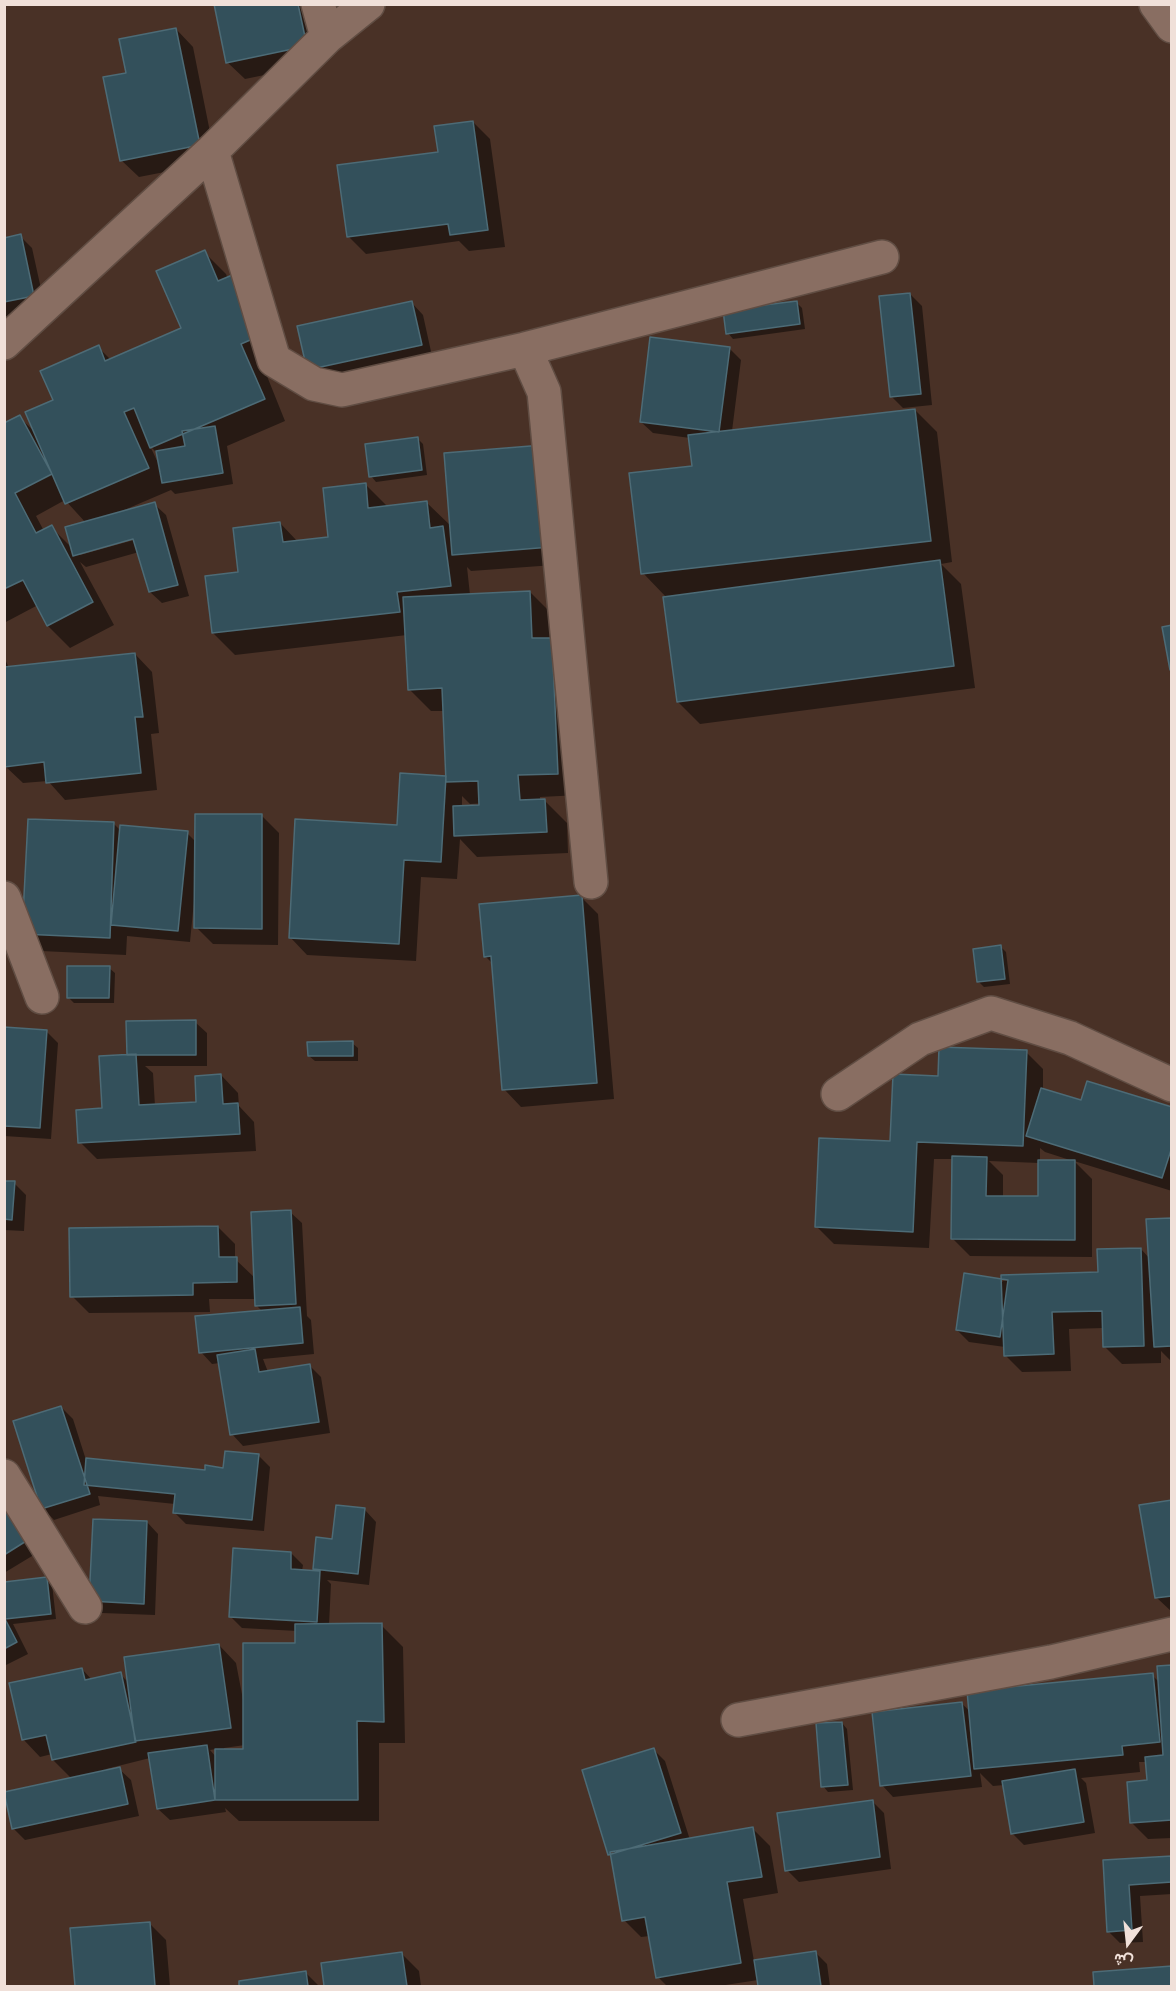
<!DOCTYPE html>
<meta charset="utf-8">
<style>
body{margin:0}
#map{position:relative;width:1176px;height:1991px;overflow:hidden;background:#493126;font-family:"Roboto Serif",Vazirmatn,serif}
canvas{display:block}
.frame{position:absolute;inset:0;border:6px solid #f0e0d9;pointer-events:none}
.north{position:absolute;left:1098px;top:1913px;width:60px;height:60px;-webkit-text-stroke:4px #493126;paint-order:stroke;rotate:195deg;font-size:16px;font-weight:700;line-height:24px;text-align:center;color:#f0e0d9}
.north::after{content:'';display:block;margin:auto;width:21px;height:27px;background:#f0e0d9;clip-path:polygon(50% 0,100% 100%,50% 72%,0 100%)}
</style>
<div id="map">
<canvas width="1176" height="1991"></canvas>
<div class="frame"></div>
<div class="north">ش</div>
</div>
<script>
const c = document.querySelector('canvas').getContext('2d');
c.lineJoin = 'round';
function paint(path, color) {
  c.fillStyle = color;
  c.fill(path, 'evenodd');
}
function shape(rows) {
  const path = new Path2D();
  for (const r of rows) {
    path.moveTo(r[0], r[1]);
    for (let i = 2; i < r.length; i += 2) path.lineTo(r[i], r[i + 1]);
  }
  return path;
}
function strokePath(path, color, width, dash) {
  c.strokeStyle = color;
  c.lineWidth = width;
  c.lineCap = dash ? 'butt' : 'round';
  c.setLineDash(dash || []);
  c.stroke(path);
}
paint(shape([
 [216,4,311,4,323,63,245,79,227,62],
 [176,29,193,47,216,162,139,177,121,160,128,74],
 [473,122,490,139,505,247,469,251,459,241,366,254,349,237],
 [20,236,32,248,45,307,8,315,15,347,4,349,4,239],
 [204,252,226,274,285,421,227,446,233,484,175,494,171,490,122,511,154,504,166,515,189,596,162,603,150,592,139,552,86,567,80,562,114,625,70,648,48,626,38,605,4,623,4,425,19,417,35,432,55,400,98,347,111,360,183,329],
 [150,446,158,454,160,467],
 [65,500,86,523,72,548,51,527,44,531,36,516],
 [140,535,141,538,80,555,80,552],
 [910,294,922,306,932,405,903,408,892,397],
 [796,302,802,308,805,329,733,339,728,333],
 [412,303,423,315,432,356,320,381,309,369],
 [729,348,741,360,732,431,915,410,937,432,952,562,941,564,961,584,975,688,700,724,678,702,667,598,643,573,694,467,690,438,653,433,641,422],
 [418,439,423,444,427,475,376,482,371,476],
 [446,454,568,564,471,571,467,567,470,595,530,592,552,614,580,795,540,797,540,801,545,801,567,823,568,853,477,857,460,839,457,879,421,877,416,961,307,955,290,937,445,777,448,780,444,711,431,711,409,689,407,635,235,655,213,633,240,573,280,523,298,542,330,538,365,484,388,507,426,502,452,527],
 [462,796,470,804,486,803,486,806,462,807],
 [135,654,152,672,159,733,151,734,157,790,65,800,48,781,23,783,5,766,4,657,9,668],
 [262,816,279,833,278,945,213,944,196,927,196,901,194,901,190,942,127,936,126,955,41,951,24,933,114,824,121,831,187,833,196,842],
 [581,897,598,914,614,1099,521,1107,504,1089,493,964,485,956],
 [1000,946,1006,952,1010,984,984,987,979,982],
 [109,968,115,973,114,1003,74,1003,68,997],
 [195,1022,207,1033,207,1066,145,1066,153,1073,155,1106,197,1104,221,1075,238,1093,239,1106,254,1122,256,1151,97,1159,80,1142,103,1110,128,1056],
 [4,1028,46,1031,58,1043,51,1139,4,1136],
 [352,1043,358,1048,358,1061,315,1061,309,1056],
 [1026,1052,1043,1069,1043,1090,1082,1102,1172,1108,1172,1191,1074,1161,1092,1179,1092,1257,970,1256,953,1239,953,1159,934,1159,929,1248,834,1244,817,1227,891,1143,939,1078],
 [1040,1148,1045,1152,1073,1161,1040,1161],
 [989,1161,1039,1163,1039,1197,1003,1197,1003,1175],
 [4,1182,14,1183,26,1195,24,1231,4,1230],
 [290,1212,302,1223,307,1316,311,1320,314,1354,263,1359,268,1372,309,1365,321,1377,330,1433,243,1446,232,1434,220,1363,212,1364,201,1352,263,1312,257,1306,256,1299,209,1299,210,1312,89,1313,72,1296,218,1227,235,1244,235,1259,255,1278],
 [1172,1219,1172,1362,1161,1351,1161,1363,1122,1364,1105,1347,1104,1328,1069,1329,1071,1371,1022,1372,1005,1355,1005,1347,969,1342,957,1330,1003,1281,1100,1274,1141,1249,1150,1259],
 [61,1407,73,1419,86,1460,206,1472,225,1469,258,1455,270,1467,264,1531,186,1524,174,1512,175,1504,98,1496,100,1505,54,1520,43,1508],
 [1172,1501,1172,1612,1157,1598],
 [4,1504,42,1550,4,1573],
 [365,1510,376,1522,369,1585,327,1580,331,1584,329,1625,381,1625,403,1647,405,1743,379,1743,379,1821,239,1821,225,1808,226,1812,170,1820,158,1809,150,1758,106,1769,107,1771,119,1769,131,1780,139,1816,25,1840,13,1828,72,1779,53,1760,52,1754,40,1757,23,1739,82,1669,92,1680,120,1674,128,1682,219,1645,236,1663,245,1710,297,1644,297,1631,242,1628,230,1616,291,1553,303,1565,302,1571,319,1573,314,1568,333,1541],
 [245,1745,245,1750,224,1750,224,1748],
 [216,1749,216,1757,210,1750],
 [147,1522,158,1534,155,1615,102,1613,91,1601],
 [46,1579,52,1584,56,1619,13,1624,28,1654,4,1666,4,1617,7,1619,4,1600],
 [1172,1667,1172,1838,1148,1839,1131,1822,1149,1782,1147,1762,1139,1762,1140,1772,1081,1778,1086,1783,1095,1833,1024,1845,1012,1833,1004,1785,993,1786,980,1773,982,1787,893,1797,882,1785,962,1704,971,1712,1152,1675,1159,1682],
 [842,1723,847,1729,853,1790,828,1792,823,1786],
 [654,1750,665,1761,690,1840,753,1829,770,1846,778,1893,743,1899,754,1961,815,1952,827,1964,830,1986,759,1986,758,1980,719,1986,667,1986,658,1977,650,1936,641,1937,624,1920,612,1855],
 [872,1801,884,1813,891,1869,799,1882,787,1870],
 [1172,1857,1172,1894,1140,1896,1143,1942,1120,1943,1108,1931,1104,1861],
 [149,1923,166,1940,170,1986,77,1986,72,1930],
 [402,1954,419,1971,421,1986,325,1986,322,1964],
 [1172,1967,1172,1986,1096,1986,1095,1974],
 [305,1972,319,1986,241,1986,240,1982]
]), '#0007');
const building = shape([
 [214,4,298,4,307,46,226,63,214,4],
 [176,28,200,145,120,161,103,77,126,73,119,39,176,28],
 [473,121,488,230,450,235,448,224,347,237,337,165,438,152,434,126,473,121],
 [21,234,34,296,4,302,4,238,21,234],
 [205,250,218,281,237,273,264,334,241,344,265,399,150,448,134,408,124,412,149,468,65,504,25,412,53,400,40,371,99,345,105,361,181,328,156,271,205,250],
 [910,293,921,394,890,397,879,296,910,293],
 [412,301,422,345,307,370,297,326,412,301],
 [797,301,800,324,726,334,723,310,797,301],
 [650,337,730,347,719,432,640,422,650,337],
 [915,409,931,541,641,574,629,473,692,466,688,435,915,409],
 [20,415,52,474,15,493,36,533,52,525,93,602,47,626,23,580,4,589,4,423,20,415],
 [215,426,223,473,162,483,156,451,185,446,182,431,215,426],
 [418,437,422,470,369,477,365,444,418,437],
 [543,445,551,547,452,555,444,453,543,445],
 [366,483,368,508,427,501,430,528,443,526,451,586,397,592,400,612,212,633,205,576,238,572,233,528,280,522,283,542,328,537,323,488,366,483],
 [155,502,178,585,149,592,133,539,73,556,65,527,155,502],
 [940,560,954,666,677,702,663,597,940,560],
 [530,591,532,638,552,638,558,774,518,775,520,800,545,799,547,832,454,836,453,806,479,805,478,781,446,782,442,688,408,690,403,597,530,591],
 [1172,625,1172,669,1170,670,1162,627,1172,625],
 [135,653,143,717,135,717,141,773,46,783,44,762,4,767,4,667,135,653],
 [400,773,446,776,441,862,404,860,399,944,289,938,295,819,397,825,400,773],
 [195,814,262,814,262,929,194,928,195,814],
 [28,819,114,822,110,938,22,934,28,819],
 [120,825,188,831,178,931,111,925,120,825],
 [582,895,597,1083,502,1090,491,956,484,957,479,904,582,895],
 [1001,945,1005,979,977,982,973,949,1001,945],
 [67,966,110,966,109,998,67,998,67,966],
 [196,1020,196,1055,127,1055,126,1021,196,1020],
 [4,1027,47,1030,40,1128,4,1126,4,1027],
 [353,1041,353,1056,308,1056,307,1042,353,1041],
 [939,1047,1027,1050,1023,1146,917,1142,913,1232,815,1227,819,1138,890,1141,893,1074,938,1076,939,1047],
 [136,1054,139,1105,196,1102,195,1076,221,1074,223,1104,238,1103,240,1134,78,1143,76,1110,102,1108,99,1056,136,1054],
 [1087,1081,1172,1107,1172,1147,1162,1178,1026,1136,1041,1088,1081,1100,1087,1081],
 [952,1156,987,1157,986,1196,1038,1196,1038,1160,1075,1160,1075,1240,951,1239,952,1156],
 [4,1181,15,1181,12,1220,4,1219,4,1181],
 [291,1210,296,1304,255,1306,251,1212,291,1210],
 [1172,1218,1172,1346,1154,1347,1146,1219,1172,1218],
 [218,1226,219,1257,237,1257,237,1282,193,1283,193,1295,70,1297,69,1228,218,1226],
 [1141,1248,1144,1346,1103,1347,1102,1311,1052,1312,1054,1354,1004,1356,1001,1275,1098,1272,1097,1249,1141,1248],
 [964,1273,1008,1280,1000,1337,956,1330,964,1273],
 [300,1307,303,1343,199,1353,195,1316,300,1307],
 [255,1349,259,1372,310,1364,319,1422,230,1435,217,1355,255,1349],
 [61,1406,90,1494,41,1509,13,1421,61,1406],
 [225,1451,259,1454,252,1520,173,1513,175,1494,84,1485,86,1458,205,1470,205,1465,223,1468,225,1451],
 [1172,1500,1172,1596,1155,1598,1139,1505,1172,1500],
 [4,1502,31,1538,4,1555,4,1502],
 [336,1505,365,1508,358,1574,313,1569,316,1537,332,1539,336,1505],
 [93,1519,147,1521,144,1604,89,1601,93,1519],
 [233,1548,291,1552,291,1569,320,1571,317,1622,229,1617,233,1548],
 [47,1577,51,1614,5,1619,4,1582,47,1577],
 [4,1617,17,1642,4,1649,4,1617],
 [382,1623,384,1722,357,1721,358,1800,215,1800,215,1749,243,1749,243,1643,295,1643,295,1624,382,1623],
 [219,1644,231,1728,135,1741,124,1657,219,1644],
 [1172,1665,1172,1820,1130,1823,1127,1782,1147,1780,1145,1757,1163,1755,1157,1666,1172,1665],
 [82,1668,85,1680,121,1672,136,1742,52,1760,46,1735,22,1740,9,1683,82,1668],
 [1153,1673,1160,1742,1122,1746,1123,1755,974,1769,967,1691,1153,1673],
 [962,1702,971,1776,880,1786,872,1712,962,1702],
 [842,1722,848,1785,821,1787,816,1723,842,1722],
 [207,1745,215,1800,157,1809,148,1753,207,1745],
 [654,1748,681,1833,608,1855,582,1770,654,1748],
 [120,1767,128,1804,12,1829,4,1792,120,1767],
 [1075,1769,1084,1822,1011,1834,1002,1781,1075,1769],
 [873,1800,880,1857,785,1871,777,1813,873,1800],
 [753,1827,762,1877,727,1882,741,1963,656,1978,645,1917,622,1921,610,1852,753,1827],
 [1172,1856,1172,1882,1129,1885,1132,1930,1107,1932,1103,1860,1172,1856],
 [150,1922,155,1986,75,1986,70,1928,150,1922],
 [816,1951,821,1986,758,1986,754,1960,816,1951],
 [402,1952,407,1986,324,1986,321,1963,402,1952],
 [1172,1966,1172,1986,1094,1986,1093,1972,1172,1966],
 [306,1971,308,1986,239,1986,239,1981,306,1971]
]);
paint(building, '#33505b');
strokePath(building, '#4d6b76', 1.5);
const minor = shape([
 [318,4,327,37],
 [1156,4,1172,26],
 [212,151,274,360,314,384,342,390,525,349,544,392,591,882],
 [4,343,212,151,327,37,368,4],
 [525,349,882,257],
 [4,898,42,997],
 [838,1094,920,1039,991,1013,1070,1038,1172,1085],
 [4,1476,85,1607],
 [738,1720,1051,1662,1172,1634]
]);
strokePath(minor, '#604d43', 36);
strokePath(minor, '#896e62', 33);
</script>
